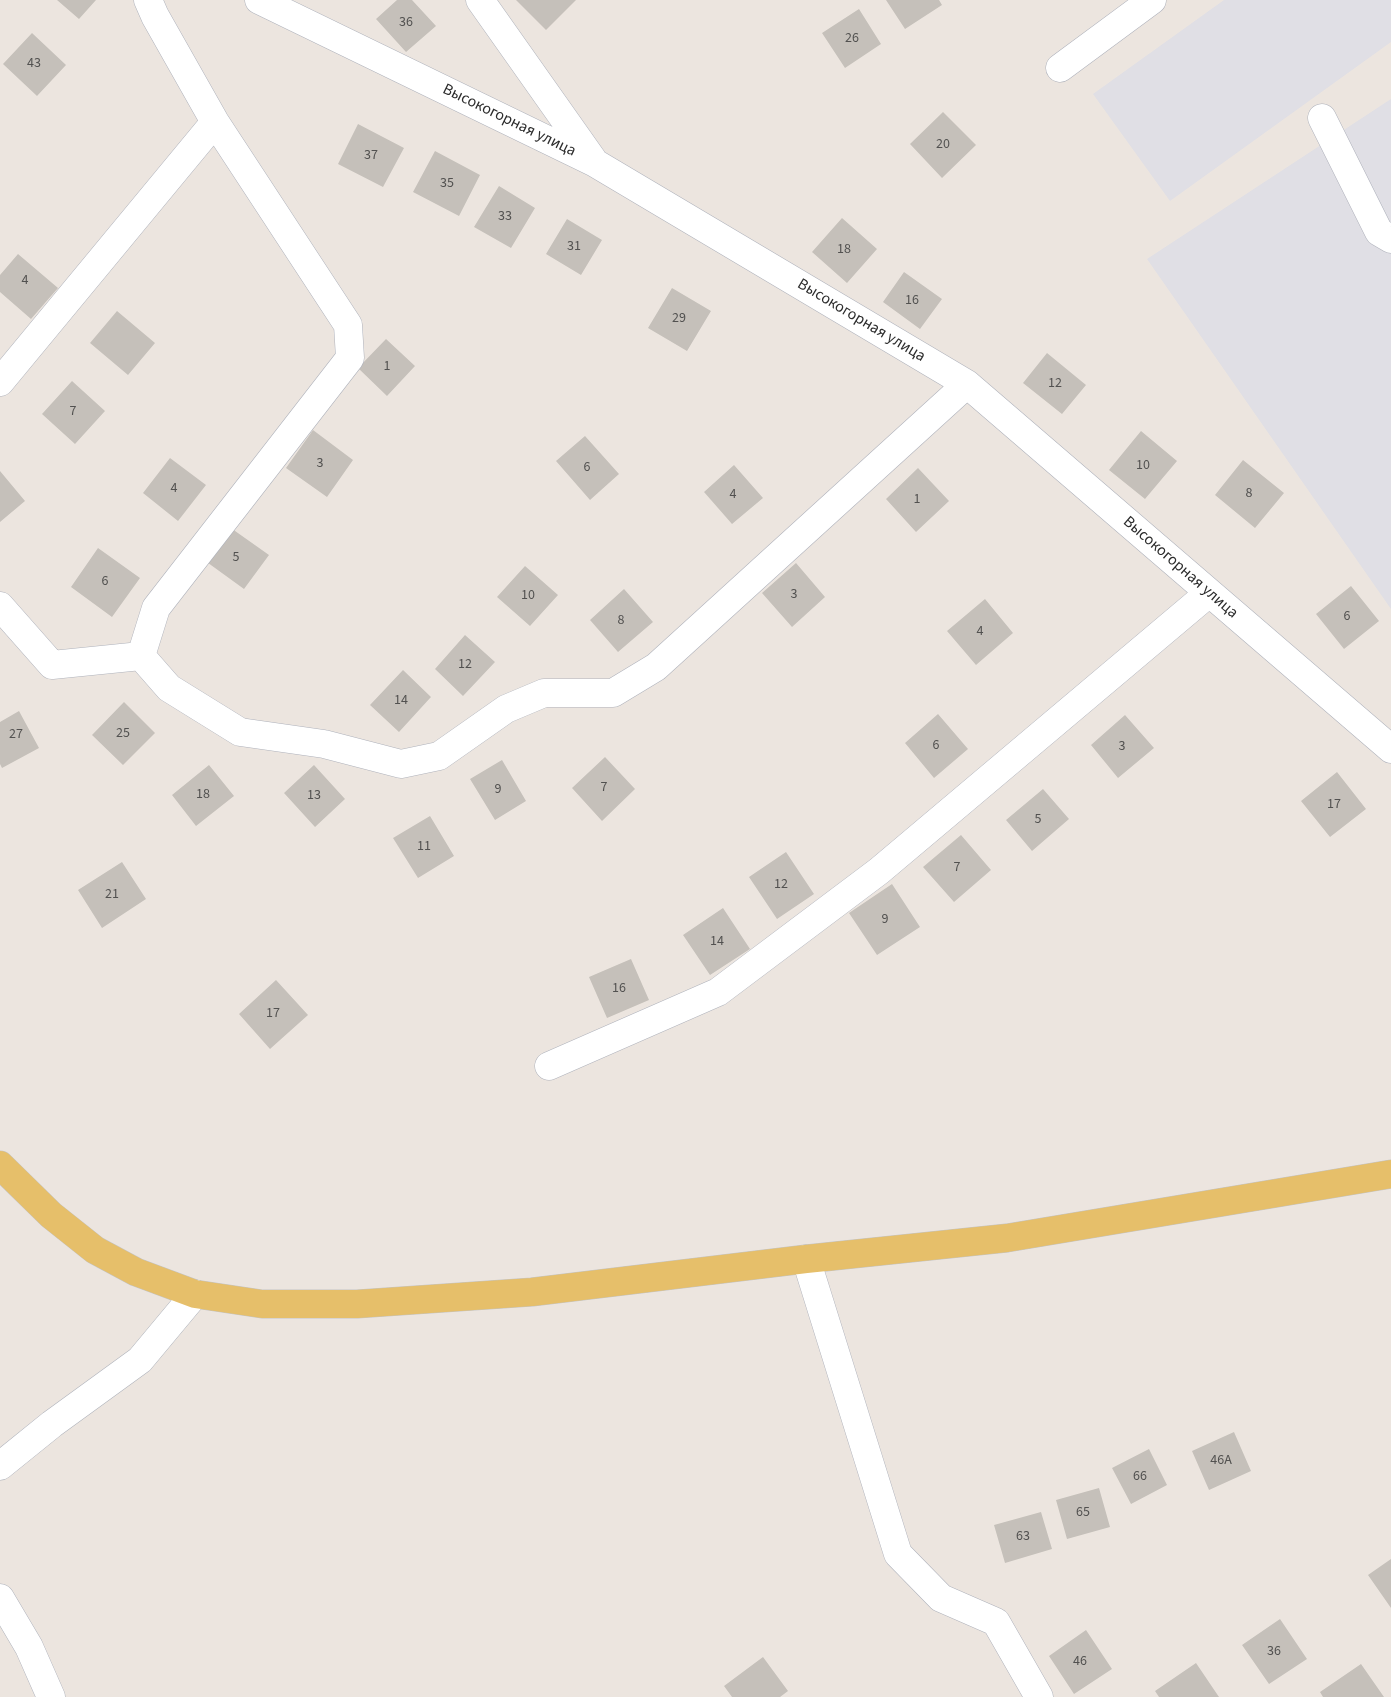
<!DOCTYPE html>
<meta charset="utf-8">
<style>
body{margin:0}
canvas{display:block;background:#ece5df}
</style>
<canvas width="1391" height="1697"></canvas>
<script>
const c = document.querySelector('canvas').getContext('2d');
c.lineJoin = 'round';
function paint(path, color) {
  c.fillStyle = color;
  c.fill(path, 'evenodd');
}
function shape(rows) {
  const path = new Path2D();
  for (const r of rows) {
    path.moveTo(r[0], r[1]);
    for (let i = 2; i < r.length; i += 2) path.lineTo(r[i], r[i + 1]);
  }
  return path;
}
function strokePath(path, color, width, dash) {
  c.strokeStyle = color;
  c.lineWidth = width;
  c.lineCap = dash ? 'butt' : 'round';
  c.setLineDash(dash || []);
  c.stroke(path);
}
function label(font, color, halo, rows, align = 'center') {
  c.font = font + ' "Source Sans 3",sans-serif';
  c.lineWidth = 4.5;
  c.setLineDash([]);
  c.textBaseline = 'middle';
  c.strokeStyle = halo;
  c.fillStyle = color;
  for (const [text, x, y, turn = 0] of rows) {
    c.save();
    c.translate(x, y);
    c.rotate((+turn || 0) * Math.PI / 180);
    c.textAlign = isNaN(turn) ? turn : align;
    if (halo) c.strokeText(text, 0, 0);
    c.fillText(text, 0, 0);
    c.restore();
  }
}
paint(shape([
 [1224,0,1391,0,1391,42,1170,201,1093,94],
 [1391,99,1391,609,1147,259]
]), '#e0dfe5');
paint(shape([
 [57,0,96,0,79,19],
 [397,0,412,0,436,26,406,52,376,19],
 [516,0,576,0,546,30],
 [886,0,939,0,942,5,905,29],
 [859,9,881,44,845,68,822,33],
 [32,33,66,65,37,96,3,64],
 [943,112,976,145,942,178,910,144],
 [358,124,404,148,383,187,338,164],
 [435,151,480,175,459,216,413,192],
 [499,186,535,208,511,248,474,227],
 [842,218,877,249,847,283,812,252],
 [567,219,602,240,581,275,546,254],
 [18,254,58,288,31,319,0,292,0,275],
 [904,272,942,299,920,329,883,302],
 [672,288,711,311,687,351,648,328],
 [117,311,155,343,128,375,90,343],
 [386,339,415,366,387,396,358,368],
 [1047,353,1086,385,1062,414,1023,383],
 [72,381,105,411,75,444,42,414],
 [313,430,353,460,327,497,286,468],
 [1141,431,1177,461,1145,499,1109,470],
 [585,436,619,474,590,500,556,461],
 [170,458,206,485,178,521,143,493],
 [1243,460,1284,493,1255,528,1215,495],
 [734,465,763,498,732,524,704,492],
 [918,468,949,501,916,532,886,499],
 [0,471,25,501,0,522],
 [228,526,269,555,244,589,204,560],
 [98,548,140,578,112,617,71,587],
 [796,563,825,597,792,627,762,593],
 [525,566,558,595,530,626,497,597],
 [1351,586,1379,621,1344,649,1316,614],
 [624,589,653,622,618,652,590,620],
 [985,599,1013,633,976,665,947,631],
 [465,635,495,662,463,696,435,669],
 [403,670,431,697,399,732,370,705],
 [124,702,155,733,123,765,92,735],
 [19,711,39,748,2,768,0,764,0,722],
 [938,714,968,749,934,778,905,743],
 [1125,715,1154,748,1118,778,1091,745],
 [605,757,635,789,602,821,572,788],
 [502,760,526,801,495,820,470,779],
 [209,765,234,796,196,826,172,795],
 [314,765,345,799,315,827,284,793],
 [1337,772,1366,809,1330,837,1301,801],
 [1043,789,1069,819,1032,851,1006,820],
 [430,816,454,856,418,878,393,838],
 [961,835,991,870,954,902,923,867],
 [786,852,814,894,777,919,749,877],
 [122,862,146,899,102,928,78,890],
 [892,884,920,927,877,955,849,913],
 [723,908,750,949,710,975,683,935],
 [631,959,649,1000,607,1018,589,977],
 [276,980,308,1015,270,1049,239,1014],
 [1234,1432,1251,1471,1209,1490,1192,1451],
 [1149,1449,1167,1485,1131,1504,1112,1468],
 [1099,1488,1110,1527,1067,1539,1056,1500],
 [1041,1512,1052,1549,1005,1563,994,1525],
 [1391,1559,1391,1608,1368,1575],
 [1280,1619,1307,1659,1269,1684,1242,1645],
 [1086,1630,1112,1669,1074,1694,1049,1656],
 [763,1657,788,1691,780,1697,732,1697,724,1686],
 [1196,1663,1219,1697,1159,1697,1155,1691],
 [1361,1664,1384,1697,1323,1697,1320,1692]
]), '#c5c0ba');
const minor = shape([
 [259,0,595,163,967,384,1391,749],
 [480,0,593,160],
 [1060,68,1152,0],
 [1322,118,1379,232,1391,239],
 [0,382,215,122],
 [0,606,52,665,141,656,169,688,240,732,324,744,401,764,439,756,506,709,544,693,613,693,656,667,967,384],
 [141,656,156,608,350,358,348,325,215,122,155,16,148,0],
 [549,1066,718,992,879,871,1209,593],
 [806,1259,898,1554,941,1598,996,1622,1039,1697],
 [0,1466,52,1424,140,1360,195,1294],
 [0,1598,29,1647,51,1697]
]);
const major = shape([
 [0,1165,51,1215,95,1250,136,1272,195,1294,262,1304,357,1304,532,1292,806,1259,1007,1238,1391,1174]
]);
strokePath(minor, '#afb2bb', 29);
strokePath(major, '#c4c4c4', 29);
strokePath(minor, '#fff', 28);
strokePath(major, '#e6bf6a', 28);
label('14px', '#525150', null, [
 ["36",406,23],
 ["26",852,39],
 ["43",34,64],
 ["20",943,145],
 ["37",371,156],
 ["35",447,184],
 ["33",505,217],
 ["31",574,247],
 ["18",844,250],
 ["4",25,281],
 ["16",912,301],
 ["29",679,319],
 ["1",387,367],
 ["12",1055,384],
 ["7",73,412],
 ["3",320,464],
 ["10",1143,466],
 ["6",587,468],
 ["4",174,489],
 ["8",1249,494],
 ["4",733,495],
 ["1",917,500],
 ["5",236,558],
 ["6",105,582],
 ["3",794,595],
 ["10",528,596],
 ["6",1347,617],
 ["8",621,621],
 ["4",980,632],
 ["12",465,665],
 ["14",401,701],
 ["25",123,734],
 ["27",16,735],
 ["6",936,746],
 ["3",1122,747],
 ["7",604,788],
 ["9",498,790],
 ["18",203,795],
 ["13",314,796],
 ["17",1334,805],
 ["5",1038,820],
 ["11",424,847],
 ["7",957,868],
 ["12",781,885],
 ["21",112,895],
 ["9",885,920],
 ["14",717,942],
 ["16",619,989],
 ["17",273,1014],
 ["46А",1221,1461],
 ["66",1140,1477],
 ["65",1083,1513],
 ["63",1023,1537],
 ["36",1274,1652],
 ["46",1080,1662]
]);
label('16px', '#2c2c2c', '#fff', [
 ["Высокогорная улица",509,121,26],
 ["Высокогорная улица",861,321,31],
 ["Высокогорная улица",1180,568,41]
]);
</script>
